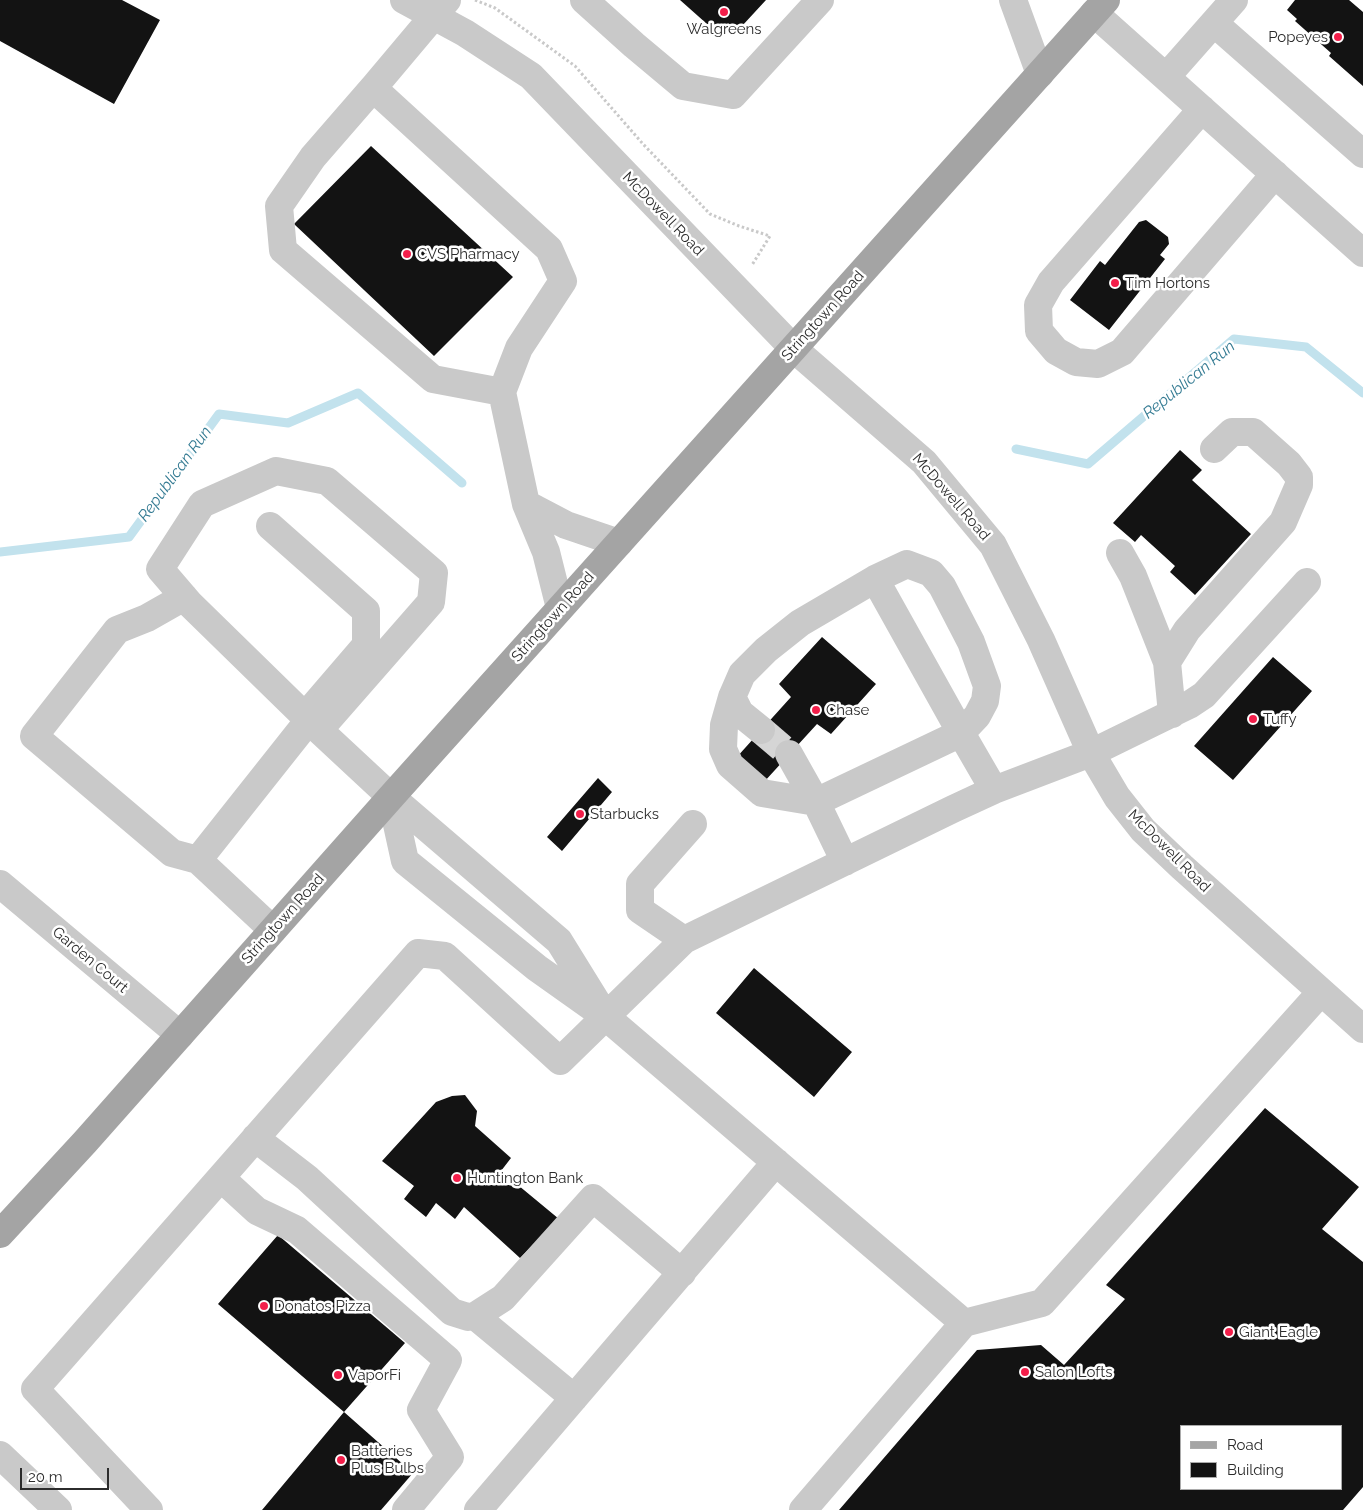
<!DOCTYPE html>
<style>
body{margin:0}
#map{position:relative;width:1363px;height:1510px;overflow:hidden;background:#fff;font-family:Raleway,sans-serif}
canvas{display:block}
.legend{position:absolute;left:1180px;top:1425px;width:162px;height:65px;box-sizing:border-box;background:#fff;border:1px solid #ababab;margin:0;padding:6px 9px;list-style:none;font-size:15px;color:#2c2c2c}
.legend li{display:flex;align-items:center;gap:10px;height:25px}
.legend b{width:25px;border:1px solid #ababab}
.scale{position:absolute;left:20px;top:1468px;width:89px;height:22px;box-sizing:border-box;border:2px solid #2c2c2c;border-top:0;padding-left:6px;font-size:15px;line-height:18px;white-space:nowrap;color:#2c2c2c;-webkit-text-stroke:4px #fff;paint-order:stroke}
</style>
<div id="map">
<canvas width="1363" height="1510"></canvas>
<ul class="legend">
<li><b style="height:6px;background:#a4a4a4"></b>Road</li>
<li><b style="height:14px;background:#131313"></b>Building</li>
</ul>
<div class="scale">20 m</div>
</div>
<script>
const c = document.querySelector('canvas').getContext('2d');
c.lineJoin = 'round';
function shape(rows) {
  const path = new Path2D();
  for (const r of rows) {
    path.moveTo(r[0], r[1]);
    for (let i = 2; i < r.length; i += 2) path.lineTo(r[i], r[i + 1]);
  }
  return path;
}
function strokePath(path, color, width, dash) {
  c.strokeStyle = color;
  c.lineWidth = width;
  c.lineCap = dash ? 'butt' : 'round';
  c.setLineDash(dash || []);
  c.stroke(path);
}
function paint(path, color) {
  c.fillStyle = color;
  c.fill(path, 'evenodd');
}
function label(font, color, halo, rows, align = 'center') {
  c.font = font + ' Raleway,sans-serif';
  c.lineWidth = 5;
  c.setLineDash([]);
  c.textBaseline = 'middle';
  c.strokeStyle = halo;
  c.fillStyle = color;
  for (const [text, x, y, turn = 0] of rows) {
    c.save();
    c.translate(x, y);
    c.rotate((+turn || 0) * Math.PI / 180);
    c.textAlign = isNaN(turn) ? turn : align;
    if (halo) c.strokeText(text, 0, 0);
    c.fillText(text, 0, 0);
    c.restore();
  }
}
strokePath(shape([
 [1016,449,1088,464,1234,339,1306,347,1363,393],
 [0,552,129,537,219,414,288,423,358,393,462,483]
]), '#c2e2ed', 9);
paint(shape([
 [0,0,122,0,160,20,114,104,0,41],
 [680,0,766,0,742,26,707,24],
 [1295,0,1349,0,1363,12,1363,86,1329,56,1331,53,1295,21,1297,19,1287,10],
 [371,146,513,277,434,356,294,224],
 [1146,220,1168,237,1169,244,1160,255,1165,259,1109,330,1070,300,1100,261,1105,265,1139,222],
 [1180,450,1202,470,1192,480,1251,534,1195,595,1170,572,1175,566,1141,535,1135,542,1113,523],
 [822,637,876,684,831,734,817,724,764,782,736,758,791,697,779,684],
 [1273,657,1312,691,1233,780,1194,746],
 [598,778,612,792,562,851,547,837],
 [754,968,852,1052,814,1097,716,1013],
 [465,1095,477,1111,475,1126,511,1158,501,1171,559,1219,520,1258,464,1207,455,1219,436,1203,426,1217,404,1199,414,1186,382,1161,436,1102,452,1096],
 [1265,1108,1359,1187,1322,1229,1363,1262,1363,1487,1343,1510,839,1510,977,1350,1041,1345,1064,1365,1125,1299,1106,1285],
 [1182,1426,1342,1426,1342,1489,1182,1489],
 [278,1235,405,1343,344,1412,218,1304],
 [344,1412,413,1473,381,1510,262,1510]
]), '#131313');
strokePath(shape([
 [761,730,789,754]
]), '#d5d5d5', 28, [28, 14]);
strokePath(shape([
 [475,0,495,8,575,66,643,144,710,214,739,226,770,236,752,265]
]), '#c9c9c9', 3, [2.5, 2.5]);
strokePath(shape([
 [404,0,465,33,531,76,794,349,924,462,993,545,1041,640,1091,753,1117,797,1143,830,1182,867,1363,1029],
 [447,0,373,88,549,249,563,281,519,348,502,392,526,504,546,552,560,608],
 [584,0,634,45,683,86,733,95,820,0],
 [1013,0,1040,74],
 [1094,13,1363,253],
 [1214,23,1363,154],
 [1166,77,1234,0],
 [373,88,313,157,279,206,283,250,433,379,502,392],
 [1202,109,1051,282,1038,305,1039,331,1056,351,1076,362,1098,364,1122,352,1275,174],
 [526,504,566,525,619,543],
 [270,526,366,611,366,645,305,716],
 [1120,553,1133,576,1167,662],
 [184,597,147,618,117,630,34,736,172,853,198,860,273,930],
 [732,697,724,725,723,749,730,765,762,793,816,802,961,733,875,579],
 [1172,714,1167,662,1187,630,1283,522,1299,485,1299,477,1289,464,1253,432,1232,432,1214,449],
 [319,730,431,602,434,573,327,481,276,471,202,504,160,569,190,604,319,730,391,797,559,941,606,1017,537,968,405,861,391,797],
 [761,730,740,713,732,697,742,674,766,650,800,623,875,579,907,564,931,573,942,586,971,642,987,686,985,701,977,716,961,733,994,790],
 [789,754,816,802,845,862],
 [198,860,309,720],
 [0,884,180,1035],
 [684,940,640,910,640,884,693,824],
 [606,1017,964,1323,1042,1303,1321,992],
 [255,1138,307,1178,452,1312,468,1317,475,1316,503,1298,593,1198,682,1273],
 [221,1178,257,1211,297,1230,448,1360,421,1410,450,1457,406,1510],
 [475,1316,574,1398],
 [0,1455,58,1510],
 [149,1510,35,1389,418,953,445,956,560,1061,684,940,953,809,994,790,1091,753,1189,705,1204,695,1307,582],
 [478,1510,776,1162],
 [803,1510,964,1323]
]), '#c9c9c9', 28);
strokePath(shape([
 [0,1234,85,1142,391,797,1106,0]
]), '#a4a4a4', 28);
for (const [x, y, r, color] of [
 [724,12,5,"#f31e4a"],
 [1338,37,5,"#f31e4a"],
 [407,254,5,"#f31e4a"],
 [1115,283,5,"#f31e4a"],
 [816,710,5,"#f31e4a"],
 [1253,719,5,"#f31e4a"],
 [580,814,5,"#f31e4a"],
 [457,1178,5,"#f31e4a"],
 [264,1306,5,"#f31e4a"],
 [1229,1332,5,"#f31e4a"],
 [1025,1372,5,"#f31e4a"],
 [338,1375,5,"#f31e4a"],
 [341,1460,5,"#f31e4a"]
]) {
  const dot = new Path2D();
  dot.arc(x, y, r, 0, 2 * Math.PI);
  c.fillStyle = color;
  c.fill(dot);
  strokePath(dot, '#fff', 2);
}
label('15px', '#2c2c2c', '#fff', [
 ["Walgreens",724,29,"center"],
 ["Popeyes",1328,37,"right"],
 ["CVS Pharmacy",417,254],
 ["Tim Hortons",1125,283],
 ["Chase",826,710],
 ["Tuffy",1263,719],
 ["Starbucks",590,814],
 ["Huntington Bank",467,1178],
 ["Donatos Pizza",274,1306],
 ["Giant Eagle",1239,1332],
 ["Salon Lofts",1035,1372],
 ["VaporFi",348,1375],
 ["Batteries",351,1451],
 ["Plus Bulbs",351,1468]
], 'left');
label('15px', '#2c2c2c', '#fff', [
 ["McDowell Road",663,214,46],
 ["Stringtown Road",823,316,-48],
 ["McDowell Road",951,497,49],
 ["Stringtown Road",553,617,-48],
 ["McDowell Road",1169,851,45],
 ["Stringtown Road",283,919,-48],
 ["Garden Court",90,960,40]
]);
label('italic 16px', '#347b93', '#fff', [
 ["Republican Run",1189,380,-39],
 ["Republican Run",175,474,-54]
]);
</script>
